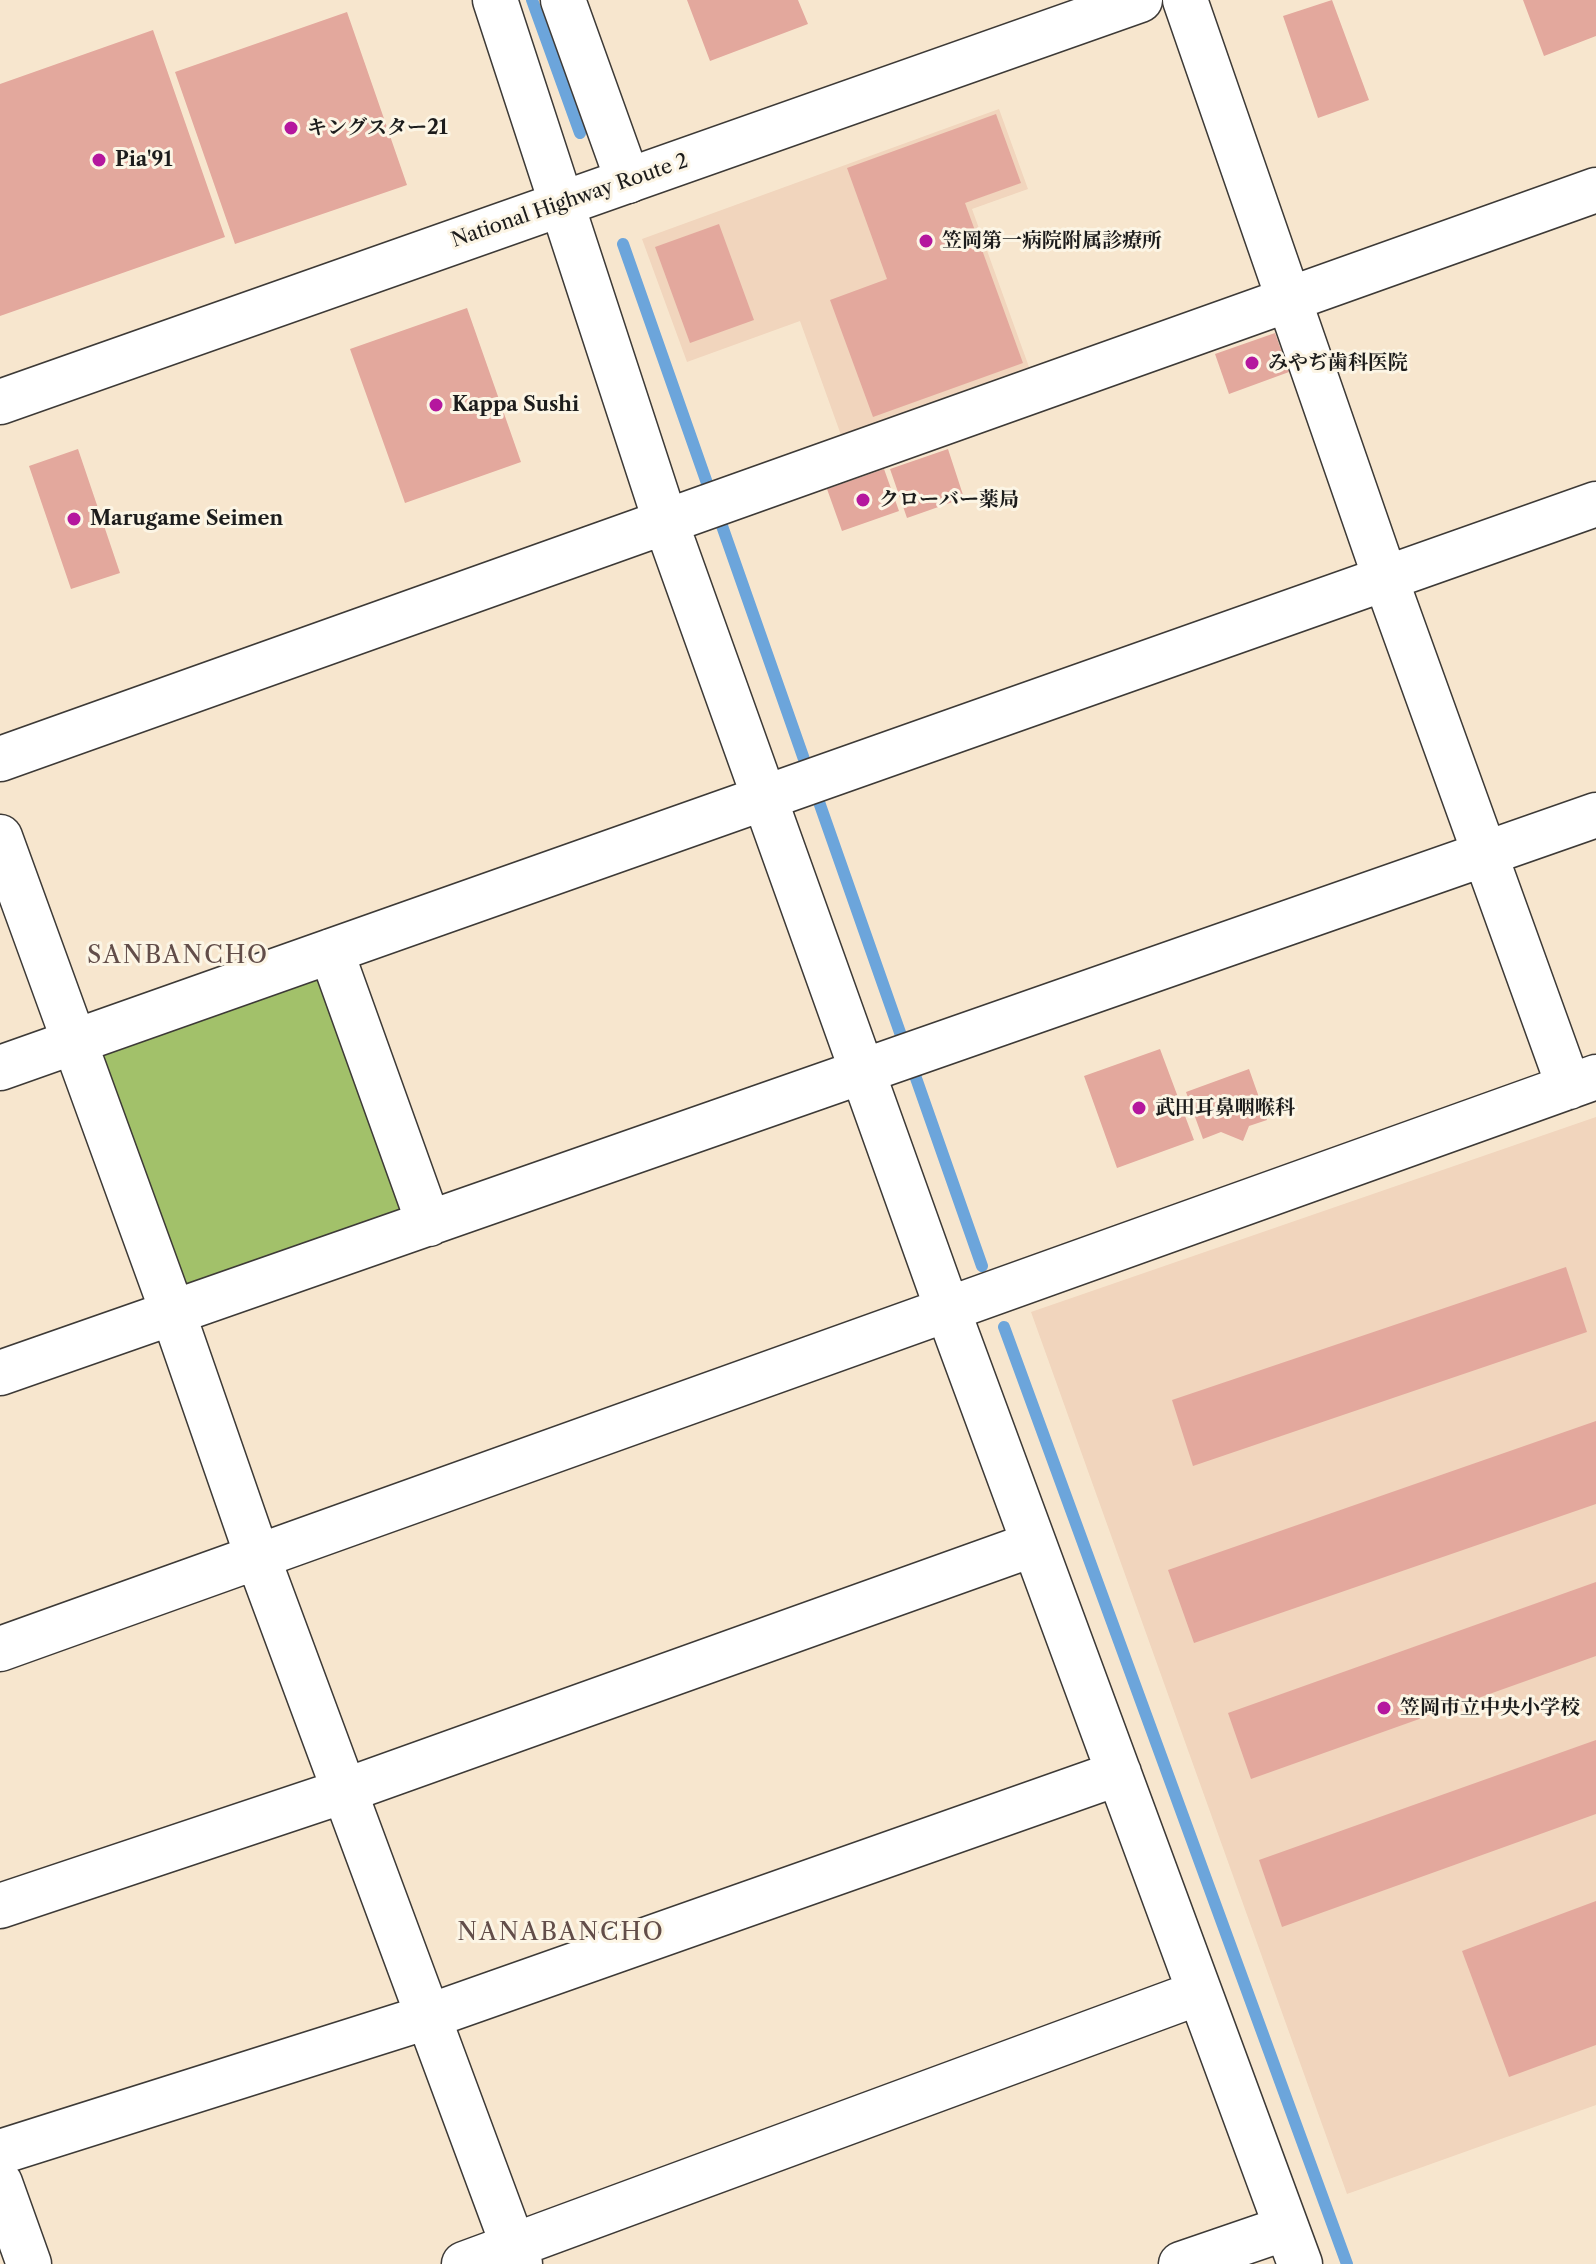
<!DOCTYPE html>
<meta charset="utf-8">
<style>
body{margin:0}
canvas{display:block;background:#f7e6ce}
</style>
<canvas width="1596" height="2264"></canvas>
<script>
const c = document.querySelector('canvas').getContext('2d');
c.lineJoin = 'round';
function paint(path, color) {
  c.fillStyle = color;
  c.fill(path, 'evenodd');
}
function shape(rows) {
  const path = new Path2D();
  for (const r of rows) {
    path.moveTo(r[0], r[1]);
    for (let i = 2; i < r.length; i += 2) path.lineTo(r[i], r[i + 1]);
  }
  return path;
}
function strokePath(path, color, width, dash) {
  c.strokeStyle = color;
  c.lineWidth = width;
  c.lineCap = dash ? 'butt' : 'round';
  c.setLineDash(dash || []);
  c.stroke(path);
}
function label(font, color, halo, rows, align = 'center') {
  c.font = font + ' "Libre Caslon Text","Noto Serif JP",serif';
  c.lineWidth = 6;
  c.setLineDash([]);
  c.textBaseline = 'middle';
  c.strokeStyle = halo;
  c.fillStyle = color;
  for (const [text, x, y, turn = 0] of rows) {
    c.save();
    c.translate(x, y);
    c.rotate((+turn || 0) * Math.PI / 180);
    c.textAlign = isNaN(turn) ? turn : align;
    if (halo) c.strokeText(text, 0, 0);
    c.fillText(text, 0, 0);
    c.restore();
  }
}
paint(shape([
 [999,109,1028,189,972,209,1029,367,841,435,800,321,687,362,642,239],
 [1596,1117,1596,2105,1347,2194,1031,1312]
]), '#f1d5bd');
paint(shape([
 [331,951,429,1224,173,1313,76,1041]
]), '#a2c16a');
strokePath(shape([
 [532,0,580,133],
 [623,244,982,1266],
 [1004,1327,1347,2264]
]), '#6ca5db', 12);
paint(shape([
 [687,0,798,0,808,24,710,61],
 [1332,0,1369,100,1318,118,1283,16],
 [1523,0,1596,0,1596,36,1544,56],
 [347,12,407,185,235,244,175,72],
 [153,30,225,237,0,316,0,84],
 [996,114,1021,183,965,203,1023,363,873,417,830,300,887,279,847,168],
 [719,224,754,320,690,343,655,247],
 [467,308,521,462,405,503,350,349],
 [1275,333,1289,372,1229,394,1215,354],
 [78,449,120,573,71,589,29,466],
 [948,449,964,498,907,518,890,469],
 [884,469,899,511,842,531,827,489],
 [1160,1049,1194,1140,1117,1168,1084,1076],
 [1249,1069,1267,1120,1249,1126,1243,1141,1221,1132,1203,1139,1186,1092],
 [1566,1267,1587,1332,1193,1466,1172,1400],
 [1596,1421,1596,1504,1194,1643,1168,1570],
 [1596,1582,1596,1656,1251,1779,1228,1713],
 [1596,1740,1596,1814,1282,1927,1259,1860],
 [1596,1901,1596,2045,1509,2077,1462,1951]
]), '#e3a89d');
const minor = shape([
 [495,0,666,523,947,1308,1300,2264],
 [563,0,628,181],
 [1185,0,1386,580,1569,1087],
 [0,759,1596,190],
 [0,837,173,1313,258,1558,520,2264],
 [331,951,429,1224],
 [0,1068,1596,504],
 [0,1373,1596,815],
 [0,1649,1596,1077],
 [0,1906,344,1791,1034,1544],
 [0,2152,427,2017,1119,1773],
 [0,2183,29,2264],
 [464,2264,1198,1993],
 [1181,2264,1286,2228]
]);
const highway = shape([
 [0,402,1140,0]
]);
strokePath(minor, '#3d3a37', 47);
strokePath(highway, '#3d3a37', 47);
strokePath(minor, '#fff', 44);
strokePath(highway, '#fff', 44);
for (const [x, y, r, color] of [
 [291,128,8,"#b5179e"],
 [99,160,8,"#b5179e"],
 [926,241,8,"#b5179e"],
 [1252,363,8,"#b5179e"],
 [436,405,8,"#b5179e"],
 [863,500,8,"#b5179e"],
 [74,519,8,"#b5179e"],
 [1139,1108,8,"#b5179e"],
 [1384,1708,8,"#b5179e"]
]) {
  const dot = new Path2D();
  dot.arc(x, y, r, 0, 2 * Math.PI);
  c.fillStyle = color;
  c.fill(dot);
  strokePath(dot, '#fcf5e5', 3);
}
label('bold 20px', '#1c1c1c', '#fcf5e5', [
 ["キングスター21",307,128],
 ["Pia'91",115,160],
 ["笠岡第一病院附属診療所",942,241],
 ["みやぢ歯科医院",1268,363],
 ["Kappa Sushi",452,405],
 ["クローバー薬局",879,500],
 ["Marugame Seimen",90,519],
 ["武田耳鼻咽喉科",1155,1108],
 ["笠岡市立中央小学校",1400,1708]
], 'left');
label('20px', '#1c1c1c', '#fcf5e5', [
 ["National Highway Route 2",570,201,-19]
]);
c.letterSpacing = '2px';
label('24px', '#624d49', '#fcf5e5', [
 ["SANBANCHO",178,956],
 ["NANABANCHO",561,1933]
]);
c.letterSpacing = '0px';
</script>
